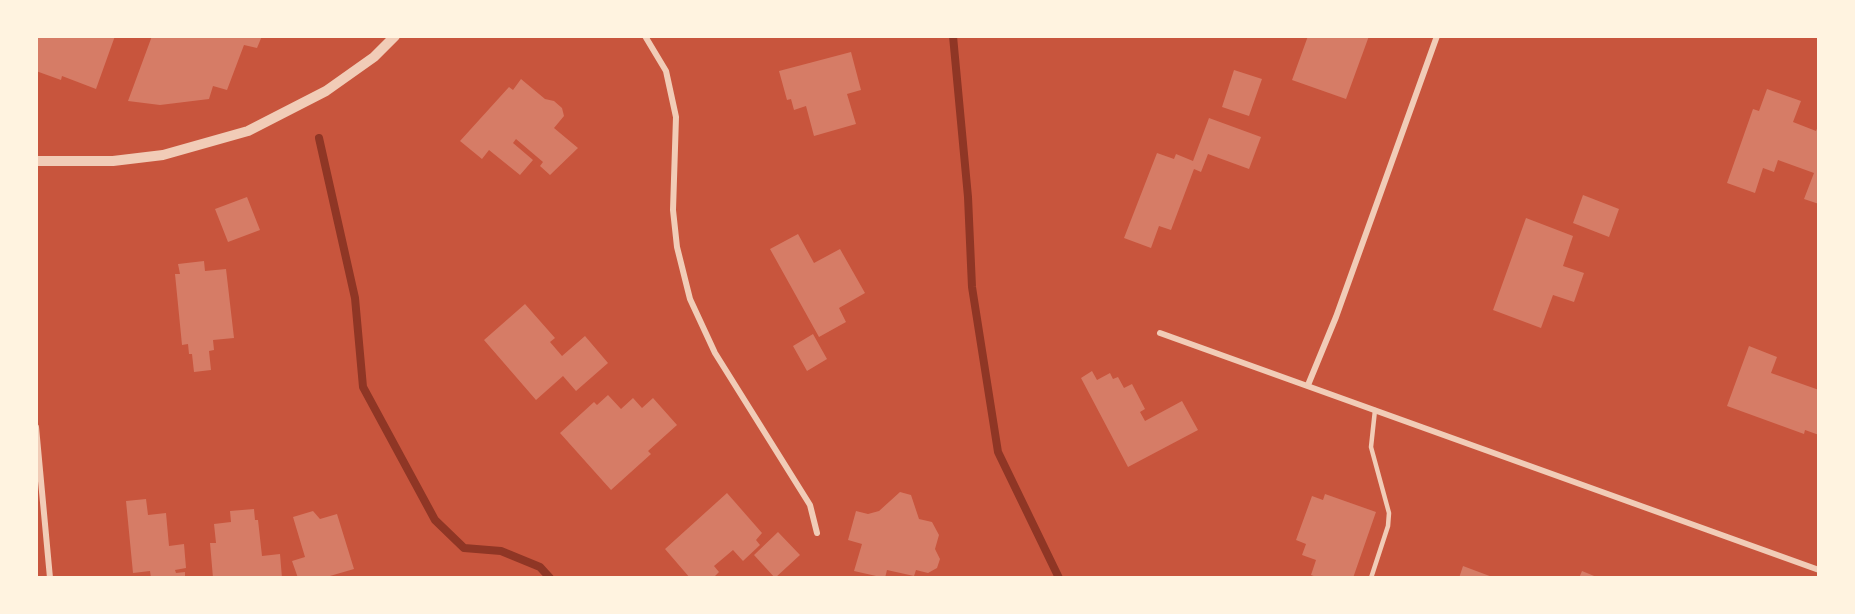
<!DOCTYPE html>
<style>
body{margin:0}
#map{position:relative;width:1855px;height:614px;overflow:hidden;background:#c8553d;font-family:"Roboto Condensed",sans-serif}
canvas{display:block}
.frame{position:absolute;inset:0;border:38px solid #fff3e0;pointer-events:none}
</style>
<div id="map">
<canvas width="1855" height="614"></canvas>
<div class="frame"></div>
</div>
<script>
const c = document.querySelector('canvas').getContext('2d');
c.lineJoin = 'round';
function shape(rows) {
  const path = new Path2D();
  for (const r of rows) {
    path.moveTo(r[0], r[1]);
    for (let i = 2; i < r.length; i += 2) path.lineTo(r[i], r[i + 1]);
  }
  return path;
}
function strokePath(path, color, width, dash) {
  c.strokeStyle = color;
  c.lineWidth = width;
  c.lineCap = dash ? 'butt' : 'round';
  c.setLineDash(dash || []);
  c.stroke(path);
}
function paint(path, color) {
  c.fillStyle = color;
  c.fill(path, 'evenodd');
}
strokePath(shape([
 [953,36,968,197,972,287,998,452,1059,578],
 [319,138,355,298,363,387,435,520,464,548,501,551,540,567,550,578]
]), '#8f3625', 8);
paint(shape([
 [36,36,115,36,96,89,62,76,61,80,36,71],
 [152,36,262,36,257,48,244,45,227,90,213,86,209,99,160,105,128,101],
 [1308,36,1369,36,1346,99,1292,80],
 [851,52,861,90,847,94,856,124,814,136,806,106,794,110,791,99,787,100,779,71],
 [1234,70,1262,79,1249,116,1222,107],
 [521,79,545,99,554,101,562,108,564,116,554,128,578,148,550,175,540,166,543,162,516,139,513,143,533,160,520,175,489,150,482,159,460,141,509,87,513,90],
 [1767,89,1801,101,1793,122,1816,131,1819,124,1819,204,1804,199,1814,173,1778,160,1774,172,1763,168,1755,193,1727,183,1753,109,1759,111],
 [1209,118,1261,137,1249,169,1208,154,1201,172,1194,169,1171,230,1159,226,1151,248,1124,238,1157,153,1174,159,1176,154,1193,161],
 [1583,195,1619,209,1609,237,1573,223],
 [247,197,260,230,228,242,215,209],
 [1526,218,1573,236,1563,266,1584,273,1574,302,1553,295,1541,328,1493,310],
 [798,234,814,263,840,249,865,293,839,308,846,322,819,337,770,249],
 [204,261,205,271,226,269,234,338,213,340,214,350,209,351,211,370,194,372,192,354,189,354,188,344,182,345,175,274,180,274,178,264],
 [525,304,555,338,550,342,562,356,585,336,608,363,576,391,563,376,536,400,484,340],
 [813,334,827,359,807,371,793,346],
 [1749,346,1777,357,1771,373,1819,390,1819,435,1805,430,1804,434,1727,406],
 [1092,371,1097,380,1110,373,1113,379,1118,377,1124,388,1132,384,1145,409,1140,412,1145,421,1182,401,1198,430,1128,467,1081,378],
 [608,395,621,409,633,398,642,408,653,398,677,425,648,451,651,454,611,490,560,433,594,402,597,405],
 [900,492,911,495,919,519,932,522,939,535,935,549,940,559,937,568,928,573,916,570,914,576,887,570,885,578,854,571,862,544,848,540,856,511,868,514,879,511],
 [727,493,762,533,756,540,760,545,743,561,733,550,714,566,719,572,713,578,690,578,665,549],
 [1325,494,1376,512,1353,578,1319,578,1311,575,1316,560,1302,555,1306,544,1296,540,1312,496,1323,500],
 [146,499,148,515,166,513,169,546,184,544,186,568,175,570,176,573,185,572,185,578,151,578,150,571,133,573,126,501],
 [254,509,255,520,258,520,262,556,280,554,282,578,213,578,210,543,216,543,214,524,231,522,230,511],
 [313,511,320,519,337,514,354,569,323,578,298,578,292,561,305,557,293,517],
 [778,532,800,555,775,578,754,555],
 [1463,566,1495,578,1459,578],
 [1582,571,1599,578,1579,578]
]), '#d67c66');
strokePath(shape([
 [1371,578,1388,526,1389,513,1371,447,1375,410]
]), '#f1ccb7', 4.5);
strokePath(shape([
 [645,36,666,71,676,117,673,210,677,247,690,299,715,353,810,505,817,533],
 [1160,333,1819,570],
 [1308,385,1336,317,1437,36],
 [36,427,50,578]
]), '#f1ccb7', 6);
strokePath(shape([
 [36,161,113,161,163,155,248,131,326,91,374,57,395,36]
]), '#f1ccb7', 10);
</script>
